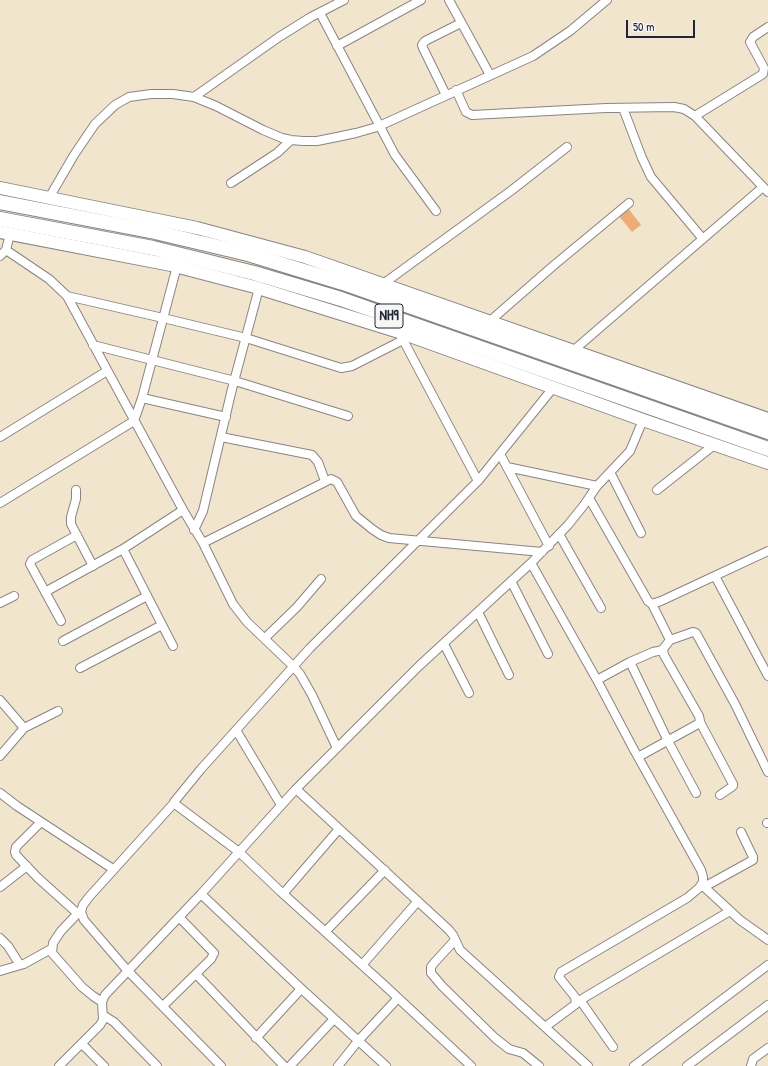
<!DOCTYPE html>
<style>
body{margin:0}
#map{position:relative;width:768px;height:1066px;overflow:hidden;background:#f2e5ce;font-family:"Patrick Hand",sans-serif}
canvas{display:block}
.scale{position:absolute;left:626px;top:20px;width:69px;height:18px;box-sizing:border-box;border:2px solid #22223b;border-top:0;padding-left:5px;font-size:12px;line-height:14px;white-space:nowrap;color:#22223b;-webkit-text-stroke:3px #f6f6f2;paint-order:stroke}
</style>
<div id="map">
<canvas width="768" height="1066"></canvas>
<div class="scale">50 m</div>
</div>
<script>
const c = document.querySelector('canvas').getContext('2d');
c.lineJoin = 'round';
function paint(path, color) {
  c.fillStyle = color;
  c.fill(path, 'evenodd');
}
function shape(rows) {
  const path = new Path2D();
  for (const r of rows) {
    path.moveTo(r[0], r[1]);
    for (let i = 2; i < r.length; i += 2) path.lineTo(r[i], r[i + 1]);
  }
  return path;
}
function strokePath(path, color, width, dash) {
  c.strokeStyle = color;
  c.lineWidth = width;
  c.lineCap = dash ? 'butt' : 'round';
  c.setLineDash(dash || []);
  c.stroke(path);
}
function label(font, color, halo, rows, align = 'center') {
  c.font = font + ' "Patrick Hand",sans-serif';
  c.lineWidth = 4;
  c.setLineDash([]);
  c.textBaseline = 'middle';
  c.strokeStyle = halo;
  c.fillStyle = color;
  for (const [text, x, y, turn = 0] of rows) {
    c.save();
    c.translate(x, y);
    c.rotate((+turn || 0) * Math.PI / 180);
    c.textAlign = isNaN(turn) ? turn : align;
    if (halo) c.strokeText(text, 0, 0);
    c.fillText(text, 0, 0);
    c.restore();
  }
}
paint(shape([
 [628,208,641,225,632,232,619,216]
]), '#edab77');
const minor = shape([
 [449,0,490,75],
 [320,13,395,155,436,211],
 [337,46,421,0],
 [456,90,466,112,472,115,606,108,674,107,684,109,695,116,768,192],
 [446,95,423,48,422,45,425,41,461,23],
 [194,97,279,37,311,17,344,0],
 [623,108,642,158,651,177,703,239],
 [695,116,763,74,764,68,750,42,753,37,768,27],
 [231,183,277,153,291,140],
 [49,198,74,155,95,124,115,105,129,97,151,94,173,94,194,97,216,106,263,130,282,138,291,140,303,141,317,141,337,137,356,133,377,127,533,56,570,31,607,0],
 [6,250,49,279,67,296,183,510,203,543,233,604,247,622,293,666,300,674,312,695,337,748],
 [0,256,6,250,10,234],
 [383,284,512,190,567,147],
 [67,296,163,318,246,338,341,368,352,366,403,340],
 [490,321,553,266,629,203],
 [401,336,478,481],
 [93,345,235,381,348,416],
 [574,350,763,187],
 [142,398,226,417],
 [0,437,107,371],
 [221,437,312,455,318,462,325,481],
 [500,454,549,546],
 [507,467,597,486],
 [610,472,641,533],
 [76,490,76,499,71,517,71,524,93,566],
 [657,490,714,445],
 [589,498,648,601,652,604,661,601,768,551],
 [0,503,134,421,142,398,177,266],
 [194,530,203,511,232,389,259,288],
 [559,534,601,608],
 [203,543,331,479,337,482,356,516,372,529,381,535,389,538,542,552],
 [123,549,173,646],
 [531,563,597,680,633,748,701,870,703,877,703,882,699,888,687,898,561,972,559,977,575,997,576,1004,545,1027],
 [715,576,768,676],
 [511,581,548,654],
 [45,592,123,549,183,510],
 [0,603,14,596],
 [478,612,509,675],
 [61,621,30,564,32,560,77,535],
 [265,638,297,607,321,579],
 [670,640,693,632,696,633,735,704,768,772],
 [63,641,147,596],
 [444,644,469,693],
 [630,662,668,741,696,793],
 [80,668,162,625],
 [597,680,630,662,653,652,663,650],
 [0,700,24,728],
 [700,722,733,784,733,786,720,795],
 [236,730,281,805],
 [0,756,24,728,58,711],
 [638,757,698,724,700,721,699,716,664,655,663,649,670,640,652,604],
 [296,789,449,930,453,935,460,950,588,1066],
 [0,793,17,806,113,869],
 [174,803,89,897,83,905,81,912,84,920,127,970,221,1066],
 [41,822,16,847,15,852,16,855,38,878,77,913],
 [767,823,768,823],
 [702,885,740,920,768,940],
 [0,887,27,866],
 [704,887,753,860,753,857,741,832],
 [201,894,295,983,386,1066],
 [283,894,339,829],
 [81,910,61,931,53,943,52,953,82,987,93,996,102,1002],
 [325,932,385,870],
 [0,938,8,946,20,965],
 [455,940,434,963,431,967,431,973,442,986,495,1038,509,1049,523,1053,539,1066],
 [362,965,418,901],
 [0,971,24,964,51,949],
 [196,974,284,1066],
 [580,1000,613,1047],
 [577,1002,730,911],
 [163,1006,211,959,214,953,179,917],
 [103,1015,114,1022,157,1066],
 [256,1038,301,989],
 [82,1044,104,1066],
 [59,1066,100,1025,103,1020,102,1002,105,995,201,894,296,789,419,666,531,563,568,525,584,505,597,486,630,451,643,420],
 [290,1066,334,1019],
 [338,1066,358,1041,398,998],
 [471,1066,382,983,280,891,239,852,175,804,174,802,201,769,310,648,478,481,553,388],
 [634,1066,768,965],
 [687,1066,768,1005],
 [751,1066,753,1059,768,1048]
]);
const secondary = shape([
 [0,188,197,228,305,257,768,419],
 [0,232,171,265,255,287,399,332,643,420,768,463]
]);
const trunk = shape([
 [0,202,155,232,248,254,343,283,768,432],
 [0,219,153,248,254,273,341,299,768,449]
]);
strokePath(minor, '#8a8484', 10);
strokePath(secondary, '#8a8484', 14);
strokePath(trunk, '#8a8484', 16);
strokePath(minor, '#fff', 8);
strokePath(secondary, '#fff', 12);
strokePath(trunk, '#fff', 14);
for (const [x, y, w] of [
 [389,316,28]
]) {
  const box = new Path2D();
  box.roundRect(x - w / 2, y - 12, w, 24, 3);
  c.fillStyle = '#f6f6f2';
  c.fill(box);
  strokePath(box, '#22223b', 1);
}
label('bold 14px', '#22223b', null, [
 ["NH9",389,316]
]);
</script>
